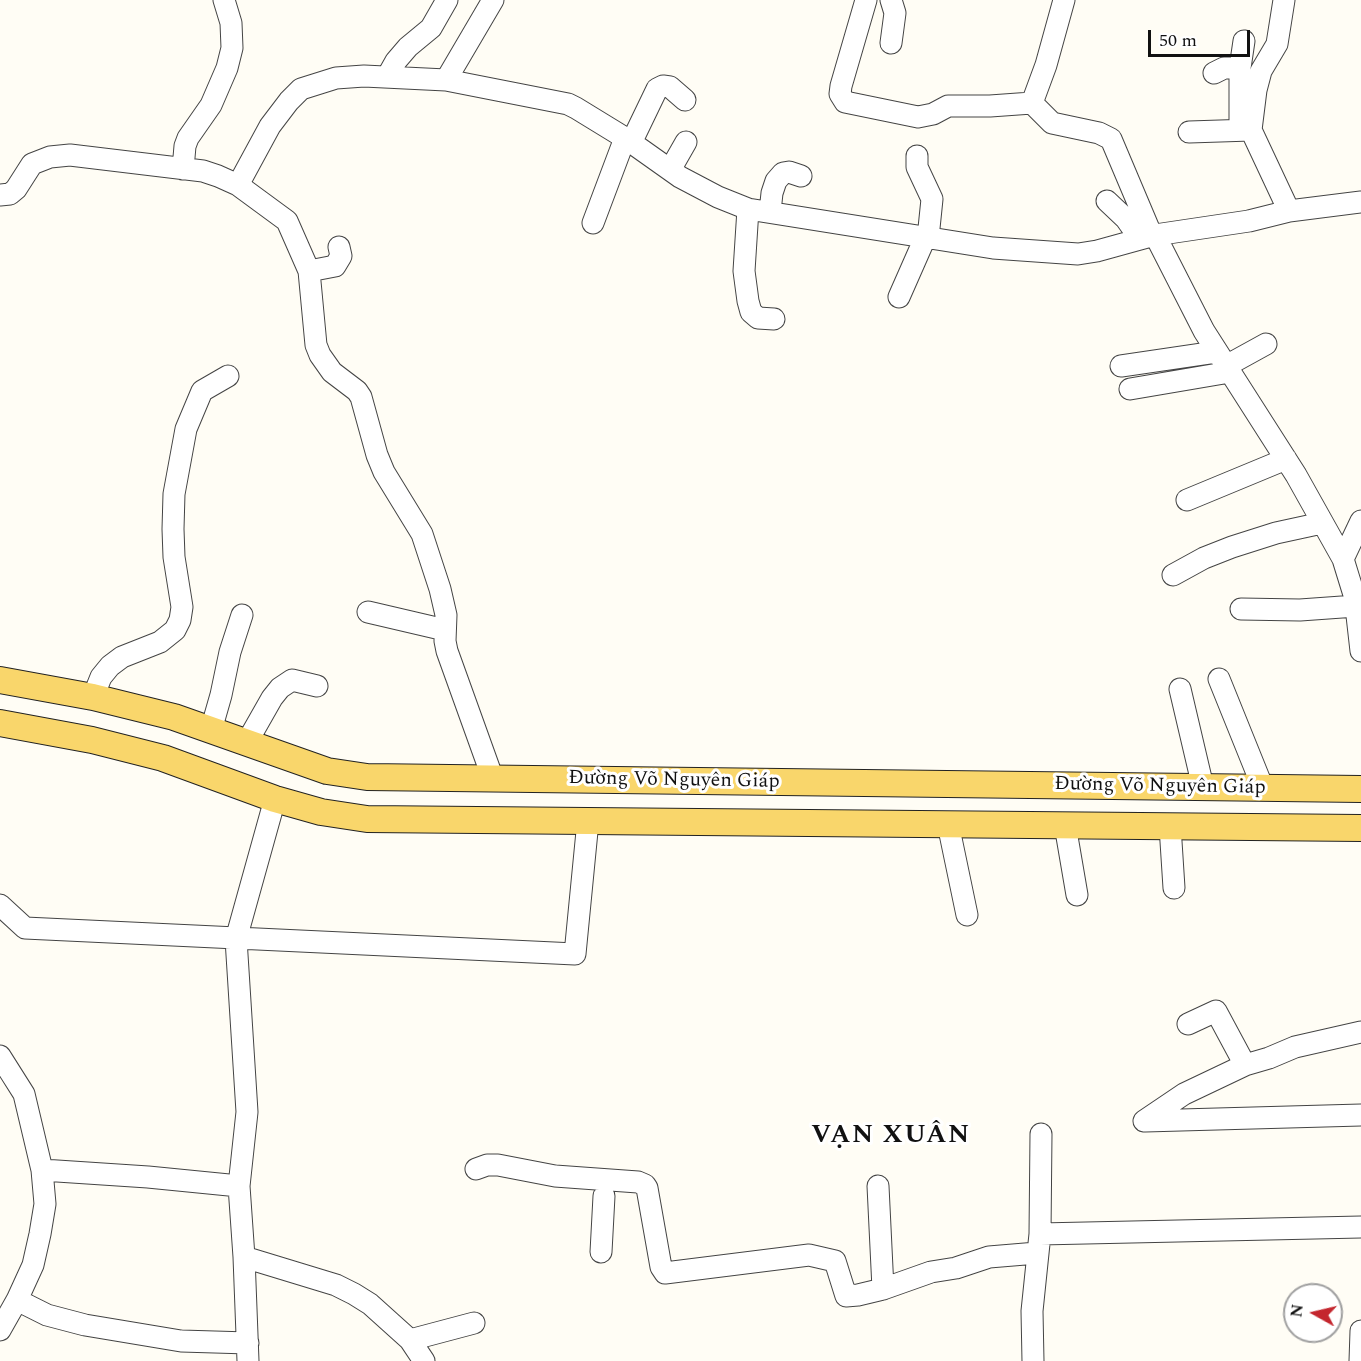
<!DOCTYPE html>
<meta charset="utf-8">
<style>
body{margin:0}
#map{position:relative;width:1361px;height:1361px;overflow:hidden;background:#fffdf5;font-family:Spectral,serif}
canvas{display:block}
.north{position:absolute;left:1283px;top:1283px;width:60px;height:60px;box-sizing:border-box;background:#fff;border:2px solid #a0a0a0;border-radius:50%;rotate:278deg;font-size:16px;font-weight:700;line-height:24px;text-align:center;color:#111}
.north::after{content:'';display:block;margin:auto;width:21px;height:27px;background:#c4262e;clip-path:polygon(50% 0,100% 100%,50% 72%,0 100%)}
.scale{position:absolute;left:1148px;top:30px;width:102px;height:27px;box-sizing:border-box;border:3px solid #111;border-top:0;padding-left:8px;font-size:18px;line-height:21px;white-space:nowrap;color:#111;-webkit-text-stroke:4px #fff;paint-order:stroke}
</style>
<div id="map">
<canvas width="1361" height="1361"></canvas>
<div class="north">N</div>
<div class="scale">50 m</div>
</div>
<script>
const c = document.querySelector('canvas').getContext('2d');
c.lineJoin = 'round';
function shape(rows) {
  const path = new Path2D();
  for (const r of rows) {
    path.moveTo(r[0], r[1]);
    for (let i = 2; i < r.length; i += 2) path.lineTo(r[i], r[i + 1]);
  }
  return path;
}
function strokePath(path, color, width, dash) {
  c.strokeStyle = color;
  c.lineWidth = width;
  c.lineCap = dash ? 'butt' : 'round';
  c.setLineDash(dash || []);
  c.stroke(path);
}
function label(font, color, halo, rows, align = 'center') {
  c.font = font + ' Spectral,serif';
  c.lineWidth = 6;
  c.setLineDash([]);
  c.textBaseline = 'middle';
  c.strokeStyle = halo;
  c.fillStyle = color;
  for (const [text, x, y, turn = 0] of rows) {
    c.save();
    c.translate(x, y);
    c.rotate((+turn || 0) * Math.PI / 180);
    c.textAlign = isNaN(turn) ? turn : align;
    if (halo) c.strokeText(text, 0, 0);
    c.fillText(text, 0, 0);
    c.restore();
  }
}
const minor = shape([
 [866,0,841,86,840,94,845,102,918,117,933,114,948,106,990,106,1032,103],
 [891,0,895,13,891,43],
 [1064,0,1046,65,1032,103,1052,123,1099,133,1111,139,1152,236],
 [1284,0,1277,44,1261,71,1256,90,1251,130,1289,211],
 [1214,73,1224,68,1240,68],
 [387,77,396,61,408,47,431,28,447,0],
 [446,80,493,0],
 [1240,124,1240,68,1244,41],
 [1189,132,1251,130],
 [631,143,657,89,663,86,670,87,685,100],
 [917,156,917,167,932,199,928,238],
 [183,169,185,146,188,138,211,105,227,68,232,48,231,23,224,0],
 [670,170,686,142],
 [238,185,270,126,289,101,301,89,336,78,364,76,446,80,568,104,576,108,625,138,680,177,718,197,748,209,993,248,1078,254,1097,251,1155,235,1249,221,1289,211,1361,202],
 [0,195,10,194,16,189,32,164,50,157,70,155,203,171,218,176,238,185,287,221,309,271,316,345,320,355,332,372,357,391,361,397,377,455,384,472,422,534,440,589,446,615,445,641,447,651,493,779],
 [1107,201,1126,219,1140,239],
 [748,209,744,271,748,301,751,312,758,318,774,319],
 [770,212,772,193,776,181,783,173,789,172,801,176],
 [593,223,625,138],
 [1155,235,1204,331,1296,475,1343,559,1355,598,1361,651],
 [309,271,335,266,341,256,339,247],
 [899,297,925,238],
 [1121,366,1216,352],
 [1226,366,1266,344],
 [1130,389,1230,372],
 [1187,500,1286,459],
 [1343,559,1361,521],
 [1173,575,1204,558,1232,547,1276,533,1322,523],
 [1241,609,1300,610,1356,606],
 [368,612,445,630],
 [1219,679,1263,788],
 [1180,689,1203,787],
 [93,697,101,677,110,666,122,657,160,642,175,630,180,620,182,607,174,557,173,529,174,494,186,429,202,391,228,376],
 [211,730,221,695,230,652,242,615],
 [247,742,272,698,280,688,292,680,317,686],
 [948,824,967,915],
 [1065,825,1077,895],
 [1170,826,1174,888],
 [0,905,25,928,575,954,588,821],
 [1188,1024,1216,1011,1245,1065],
 [0,1056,24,1094,42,1170,45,1204,40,1234,33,1265,17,1300,0,1330],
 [1144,1121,1184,1094,1245,1065,1269,1058,1295,1047,1361,1032],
 [1145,1121,1361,1115],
 [476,1169,487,1165,498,1165,555,1176,638,1182,645,1185,647,1188,661,1267,665,1273,809,1255,835,1261,846,1296,858,1295,883,1289,931,1272,956,1268,989,1257,1037,1253],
 [42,1170,148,1177,239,1186],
 [878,1186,883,1289],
 [1040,1234,1361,1227],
 [601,1252,604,1196],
 [244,1257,336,1285,354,1294,370,1304,410,1340,424,1361],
 [17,1300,47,1315,85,1325,181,1341,248,1343],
 [410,1340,474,1323],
 [248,1361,244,1257,239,1186,247,1112,236,939,275,799],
 [1033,1361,1032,1311,1040,1234,1041,1134],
 [1360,1361,1361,1331]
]);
const major = shape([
 [0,680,93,697,174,717,327,771,367,777,1361,789],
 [0,723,92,740,163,758,275,799,321,812,367,819,1361,828]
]);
strokePath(minor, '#444', 23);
strokePath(major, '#222', 28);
strokePath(minor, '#fff', 21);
strokePath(major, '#f9d66b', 26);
label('20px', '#111', '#fff', [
 ["Đường Võ Nguyên Giáp",674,781,1],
 ["Đường Võ Nguyên Giáp",1160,787,1]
]);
c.letterSpacing = '1.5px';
label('bold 26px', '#111', '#fff', [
 ["VẠN XUÂN",891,1137]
]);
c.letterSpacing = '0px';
</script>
